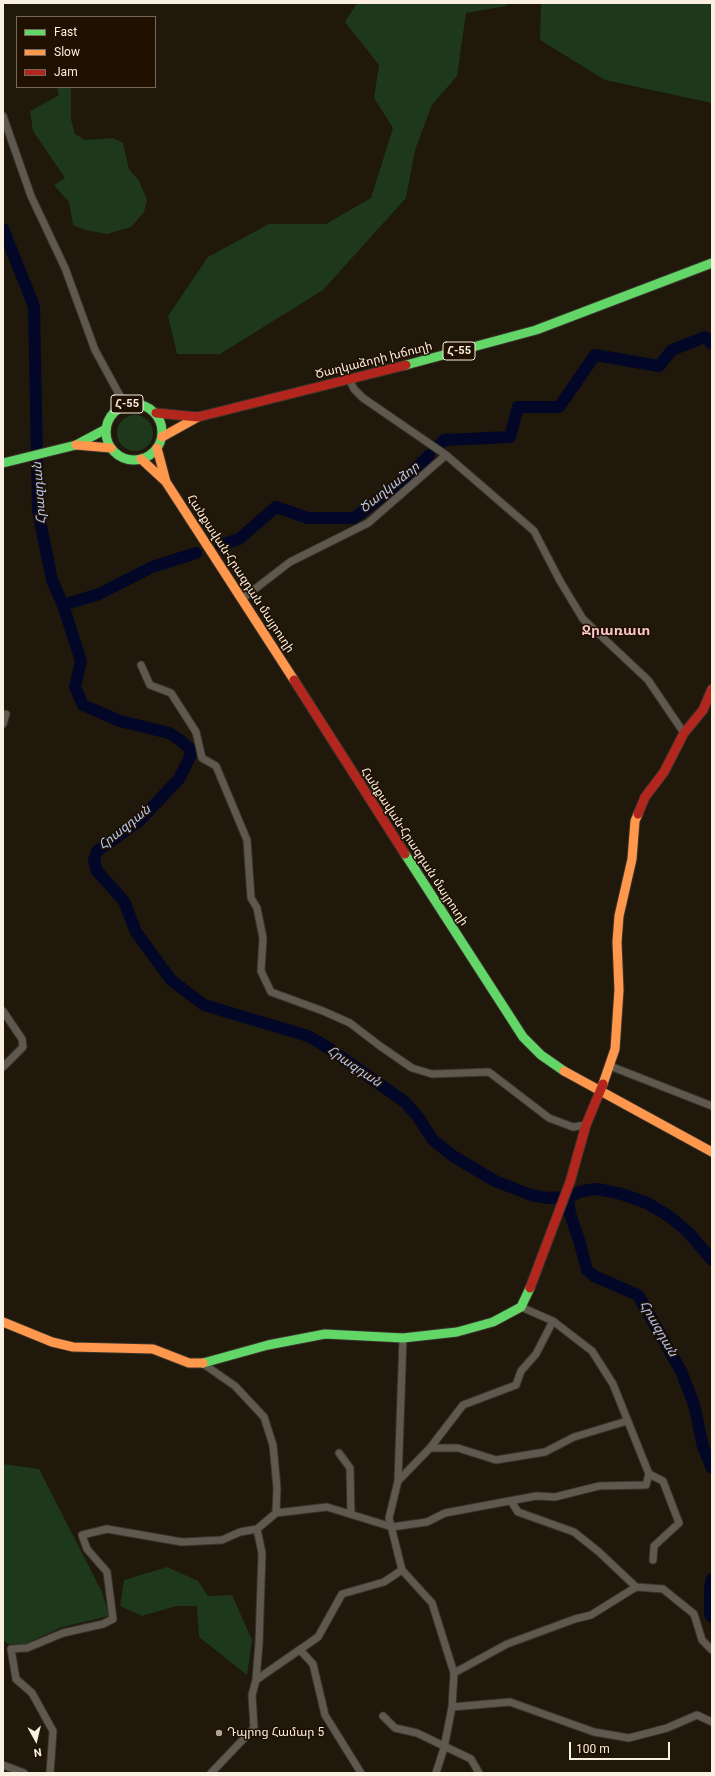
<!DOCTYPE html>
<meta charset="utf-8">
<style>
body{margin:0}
#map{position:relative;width:715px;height:1776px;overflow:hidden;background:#20180b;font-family:Roboto,sans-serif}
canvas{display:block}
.frame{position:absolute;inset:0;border:4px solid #faefe1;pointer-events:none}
.legend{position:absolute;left:16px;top:16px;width:140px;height:72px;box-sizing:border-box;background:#1f1000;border:1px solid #77695a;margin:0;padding:5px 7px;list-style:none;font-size:12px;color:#faefe1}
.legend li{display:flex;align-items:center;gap:8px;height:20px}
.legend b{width:20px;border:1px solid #77695a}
.north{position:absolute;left:16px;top:1720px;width:40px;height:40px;-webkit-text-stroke:3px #1f1000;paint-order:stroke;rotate:172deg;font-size:11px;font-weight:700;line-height:16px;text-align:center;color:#faefe1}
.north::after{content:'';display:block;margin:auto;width:14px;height:18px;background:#faefe1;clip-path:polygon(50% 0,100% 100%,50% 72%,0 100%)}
.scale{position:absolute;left:569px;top:1742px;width:101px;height:18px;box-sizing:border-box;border:2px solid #faefe1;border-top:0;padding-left:5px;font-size:12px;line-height:14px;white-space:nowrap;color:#faefe1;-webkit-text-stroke:3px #1f1000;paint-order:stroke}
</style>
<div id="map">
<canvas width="715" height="1776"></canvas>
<div class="frame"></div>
<ul class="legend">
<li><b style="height:5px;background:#63d668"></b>Fast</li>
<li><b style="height:5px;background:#ff974d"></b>Slow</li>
<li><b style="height:5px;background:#b3261e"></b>Jam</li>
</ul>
<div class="north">N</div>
<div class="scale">100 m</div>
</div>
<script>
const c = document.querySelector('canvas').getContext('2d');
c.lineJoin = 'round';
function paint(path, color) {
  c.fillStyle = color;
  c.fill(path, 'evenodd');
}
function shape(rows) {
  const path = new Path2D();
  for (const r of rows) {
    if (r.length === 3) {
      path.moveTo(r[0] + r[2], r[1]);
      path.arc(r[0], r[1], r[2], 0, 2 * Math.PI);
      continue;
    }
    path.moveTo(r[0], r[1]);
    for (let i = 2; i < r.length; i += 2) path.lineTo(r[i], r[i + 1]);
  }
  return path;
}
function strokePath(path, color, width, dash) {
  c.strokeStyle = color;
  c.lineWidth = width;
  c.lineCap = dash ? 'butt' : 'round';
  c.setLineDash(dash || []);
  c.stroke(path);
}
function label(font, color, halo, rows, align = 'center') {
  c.font = font + ' Roboto,"Noto Sans Armenian",sans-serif';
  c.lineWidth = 3;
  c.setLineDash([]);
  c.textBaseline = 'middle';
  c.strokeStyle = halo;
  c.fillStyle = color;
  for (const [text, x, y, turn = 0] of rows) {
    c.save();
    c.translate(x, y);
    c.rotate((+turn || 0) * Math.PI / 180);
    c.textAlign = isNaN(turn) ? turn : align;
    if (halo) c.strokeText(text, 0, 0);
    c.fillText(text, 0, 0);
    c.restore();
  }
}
paint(shape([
 [357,3,508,3,506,6,466,13,457,76,432,105,415,150,406,198,323,290,220,354,177,354,168,316,208,257,269,224,326,224,371,198,393,128,374,98,379,65,345,22],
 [541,3,712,3,712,103,605,80,540,40],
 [57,87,71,87,71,120,75,134,85,140,113,138,123,143,129,169,139,181,147,200,144,212,131,227,107,234,85,230,73,225,69,202,54,185,65,178,33,131,30,111,59,95],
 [135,433,18],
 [3,1464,39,1469,102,1592,109,1616,62,1627,21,1646,8,1644,3,1640],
 [167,1567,198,1581,208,1596,232,1595,252,1640,247,1675,199,1637,197,1606,176,1606,142,1616,120,1606,124,1580]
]), '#1d381b');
strokePath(shape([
 [3,229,34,306,38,511,52,580,63,605,81,661,75,687,83,705,120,721,169,733,180,740,190,749,190,757,179,779,139,821,97,851,94,861,97,871,124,901,136,932,171,980,204,1005,308,1036,327,1047,405,1102,418,1117,433,1140,453,1156,495,1181,531,1195,548,1198,568,1197,582,1191,597,1189,622,1194,647,1203,669,1216,688,1232,712,1260],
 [439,445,444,440,510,437,518,407,559,407,595,355,659,366,672,350,705,337,712,344],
 [221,545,239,539,276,507,308,518,354,518,407,477,429,455],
 [63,605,99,594,152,567,196,553],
 [568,1197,570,1214,579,1240,587,1270,594,1276,638,1295,681,1371,694,1404,703,1447,712,1468],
 [712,1579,710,1587,710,1614,712,1617]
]), '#030727', 12);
const street = shape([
 [3,116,31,196,65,268,95,350,125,405],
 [349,379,354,389,363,398,446,455,534,531,560,581,583,619,648,680,684,733],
 [242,599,290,562,368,523,446,455],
 [141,665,150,685,171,693,196,732,202,758,216,766,247,840,251,898,257,908,263,938,261,971,271,992,323,1011,350,1023,380,1046,412,1068,432,1074,489,1072,549,1118,573,1127,586,1125],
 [3,724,6,714],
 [3,1011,22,1039,23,1047,3,1067],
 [610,1066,712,1106],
 [521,1307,553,1321,592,1351,613,1384,649,1474,663,1481,679,1523,654,1546,653,1560],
 [403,1338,398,1481,389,1518,402,1570,432,1603,454,1673,452,1707,444,1748,436,1773],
 [430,1448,458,1448,496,1460,545,1452,574,1437,627,1421],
 [339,1453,350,1468,351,1514],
 [398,1481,430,1448,463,1405,516,1385,521,1371,536,1354,553,1321],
 [511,1501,518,1512,574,1532,599,1552,636,1587],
 [276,1513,327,1507,392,1527,427,1522,445,1513,536,1496,555,1497,599,1486,646,1485,649,1474],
 [300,1650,313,1664,325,1715,361,1773],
 [454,1673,507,1644,575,1619,591,1615,636,1587,663,1589,694,1614,702,1640,712,1650],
 [256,1680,318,1637,342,1594,384,1582,402,1570],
 [452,1707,510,1702,594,1732,629,1738,667,1728,697,1715,712,1722],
 [383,1716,395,1728,417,1733,471,1759,479,1773],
 [3,1765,24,1773],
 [50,1773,53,1731,32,1693,16,1679,11,1649,27,1648,63,1633,103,1624,113,1619,107,1572,87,1549,82,1535,107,1529,182,1542,222,1540,240,1532,257,1529,276,1513,277,1488,273,1445,264,1417,235,1386,202,1363],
 [211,1773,254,1728,252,1695,256,1680,259,1643,262,1553,257,1529]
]);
const fast = shape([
 [406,365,536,330,712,263],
 [134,432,28],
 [3,463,76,445,106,429],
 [405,854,523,1037,541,1055,564,1071],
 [203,1363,268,1345,325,1334,403,1338,457,1332,493,1322,521,1307,530,1288]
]);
const slow = shape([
 [162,437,198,417],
 [76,445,111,448],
 [157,448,166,482],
 [141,459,166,482,294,680],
 [564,1071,712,1152],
 [603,1084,615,1049,619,990,617,942,619,916,632,859,635,821,638,814],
 [3,1322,52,1342,73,1347,153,1349,189,1363,203,1363]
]);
const jam = shape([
 [156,413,198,417,406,365],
 [294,680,405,854],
 [638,814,645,797,664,772,684,733,703,710,712,689],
 [530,1288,570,1182,586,1125,603,1084]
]);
strokePath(street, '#39332b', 9);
strokePath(fast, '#39332b', 11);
strokePath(slow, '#39332b', 11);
strokePath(jam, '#39332b', 11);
strokePath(street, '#5f584e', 7);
strokePath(fast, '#63d668', 9);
strokePath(slow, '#ff974d', 9);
strokePath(jam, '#b3261e', 9);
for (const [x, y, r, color] of [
 [219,1733,4,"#aea496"]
]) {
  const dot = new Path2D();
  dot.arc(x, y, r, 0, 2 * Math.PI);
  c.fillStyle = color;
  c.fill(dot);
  strokePath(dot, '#1f1000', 1.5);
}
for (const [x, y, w] of [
 [459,351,32],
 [127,404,32]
]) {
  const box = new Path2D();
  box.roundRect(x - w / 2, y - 9, w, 18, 3);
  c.fillStyle = '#1f1000';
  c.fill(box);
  strokePath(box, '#faefe1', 1);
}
label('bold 11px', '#faefe1', null, [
 ["Հ-55",459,351],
 ["Հ-55",127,404]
]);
label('12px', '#faefe1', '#1f1000', [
 ["Ծաղկաձորի խճուղի",374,361,-14],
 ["Հանքավան-Հրազդան մայրուղի",240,574,57],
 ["Հանքավան-Հրազդան մայրուղի",414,847,57]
]);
label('12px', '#faefe1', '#1f1000', [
 ["Դպրոց Համար 5",227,1733]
], 'left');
label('italic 13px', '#b3c9f4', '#1f1000', [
 ["Ծաղկաձոր",390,488,-39],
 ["Հրազդան",40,493,-94],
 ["Հրազդան",125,828,-39],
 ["Հրազդան",354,1067,34],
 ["Հրազդան",658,1329,60]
]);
label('bold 14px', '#fbc7cd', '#1f1000', [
 ["Ջրառատ",616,631]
]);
</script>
